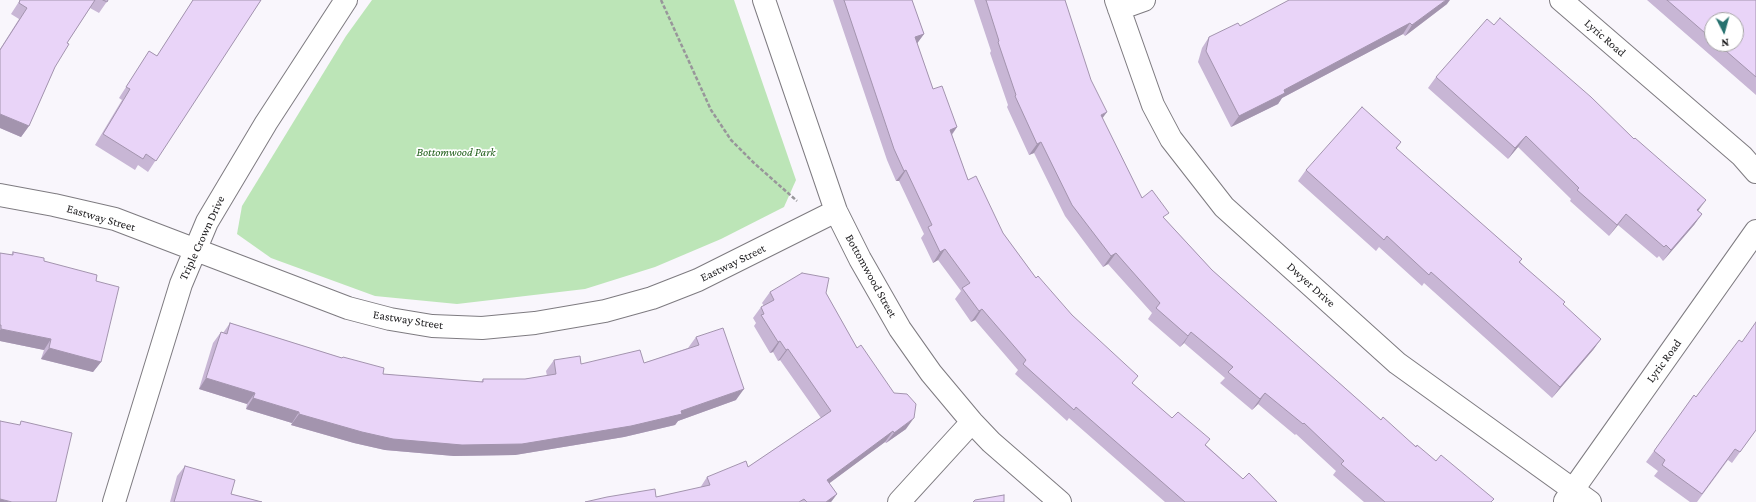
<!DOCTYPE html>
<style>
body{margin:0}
#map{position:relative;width:1756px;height:502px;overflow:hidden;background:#f9f6fc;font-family:"Crimson Pro",serif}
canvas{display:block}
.north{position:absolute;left:1704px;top:12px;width:40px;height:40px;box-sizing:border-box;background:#fff;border:1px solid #a5a4a5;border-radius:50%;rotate:174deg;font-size:11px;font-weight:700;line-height:16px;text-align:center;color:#1d1c1e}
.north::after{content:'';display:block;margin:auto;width:14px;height:18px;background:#26716f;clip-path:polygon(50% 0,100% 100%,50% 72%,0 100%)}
</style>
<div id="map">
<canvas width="1756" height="502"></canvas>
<div class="north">N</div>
</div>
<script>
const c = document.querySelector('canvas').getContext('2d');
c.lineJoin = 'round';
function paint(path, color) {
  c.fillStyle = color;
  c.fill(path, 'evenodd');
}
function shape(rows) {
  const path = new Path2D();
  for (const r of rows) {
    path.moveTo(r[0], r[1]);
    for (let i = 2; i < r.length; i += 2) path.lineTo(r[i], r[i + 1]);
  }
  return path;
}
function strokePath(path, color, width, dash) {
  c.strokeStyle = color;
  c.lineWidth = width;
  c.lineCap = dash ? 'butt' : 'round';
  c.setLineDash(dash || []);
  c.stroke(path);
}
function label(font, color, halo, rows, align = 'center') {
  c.font = font + ' "Crimson Pro",serif';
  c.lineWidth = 3.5;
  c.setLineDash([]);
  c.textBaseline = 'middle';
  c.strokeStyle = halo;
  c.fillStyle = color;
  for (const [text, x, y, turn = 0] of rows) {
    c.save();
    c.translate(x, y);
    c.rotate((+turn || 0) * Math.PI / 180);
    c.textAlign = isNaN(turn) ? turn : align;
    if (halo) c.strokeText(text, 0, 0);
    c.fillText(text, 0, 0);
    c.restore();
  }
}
paint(shape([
 [372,0,734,0,796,180,784,207,721,239,655,267,585,289,457,304,375,296,271,258,237,234,242,206,346,36]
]), '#bce5b7');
const minor = shape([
 [764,0,836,211,860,259,900,329,931,373,972,422,991,442,1060,502],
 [1116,0,1153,105,1171,139,1224,207,1397,363,1590,502],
 [1561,0,1742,156,1756,172],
 [1119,9,1144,0],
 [0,195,54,205,115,219,348,308,390,319,432,326,482,328,535,323,605,311,652,298,698,280,836,211],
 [1565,501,1756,231],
 [114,502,181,284,207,222,266,123,346,0],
 [899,502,972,422]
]);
strokePath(minor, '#7e7b80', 24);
strokePath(shape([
 [661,0,711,110,731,140,754,163,797,201]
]), '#98969a', 2.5, [4, 2]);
strokePath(minor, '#fff', 22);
paint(shape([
 [20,0,108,0,99,13,90,8,67,43,55,67,29,126,21,137,0,128,0,49,19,19,11,14],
 [193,0,261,0,148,172,138,165,135,170,95,145,122,100,119,98,142,62,149,51,157,56],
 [833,0,912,0,924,34,917,43,933,89,957,127,952,135,968,180,1003,233,1036,278,1072,315,1133,384,1172,418,1206,445,1243,479,1277,502,1165,502,1069,418,1067,421,1015,374,1018,370,975,320,971,322,955,299,961,291,938,260,933,263,921,238,924,234,899,181,896,181,887,160],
 [974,0,1065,0,1102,118,1142,198,1165,219,1212,270,1381,420,1491,502,1364,502,1333,475,1336,471,1296,434,1295,435,1258,404,1252,410,1220,383,1225,378,1184,343,1180,347,1148,319,1152,313,1108,264,1103,267,1065,216,1034,153,1029,155,1007,107,1008,105,990,53,991,51],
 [1647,0,1756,0,1756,95],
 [1712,20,1736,44,1712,44],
 [1447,4,1405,36,1403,34,1282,98,1278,104,1231,127,1198,62,1202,48,1209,37,1240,26],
 [1436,77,1698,211,1702,214,1694,225,1663,261,1659,256,1657,258,1618,225,1609,236,1570,201,1571,199,1518,147,1508,159,1428,88],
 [1401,142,1396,149,1522,259,1520,262,1563,305,1601,339,1593,350,1552,398,1424,283,1422,286,1379,247,1376,251,1298,181,1306,170],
 [13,252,44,261,96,281,101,362,93,372,41,359,44,350,0,341,0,253,11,255],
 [770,292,826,293,857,348,906,429,886,443,885,442,829,483,837,494,831,502,585,502,656,497,700,488,707,477,748,467,821,418,780,360,778,361,773,352,770,353,754,326,756,323,753,318,761,307,764,306,762,303],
 [230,323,342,358,343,357,383,374,481,382,483,379,525,379,547,376,546,371,554,360,581,364,644,363,688,348,696,337,736,400,678,421,675,425,624,437,515,455,454,456,385,450,354,443,291,425,292,423,246,409,247,404,199,389,213,343,221,332,223,333],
 [1742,342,1756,430,1732,463,1728,460,1697,502,1690,502,1654,476,1658,471,1646,462,1694,395,1696,397],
 [185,466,231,494,262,502,170,502,177,476]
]), '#c8b6d5');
paint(shape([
 [1446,0,1450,0,1447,4,1405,36,1412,25],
 [1410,23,1403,34,1282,98,1278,104,1231,127,1239,116,1284,90],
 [924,34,916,45,915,37],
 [1107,112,1099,123,1101,115],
 [0,114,29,126,21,137,0,128],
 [957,127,949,138,950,130],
 [1526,136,1518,147,1508,159,1515,148],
 [1041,142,1034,153,1029,155,1037,144],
 [906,170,899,181,896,181,904,171],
 [1706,200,1698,211,1689,221,1697,210],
 [1626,214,1618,225,1609,236,1617,225],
 [1702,214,1694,225,1663,261,1671,250],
 [945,249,938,260,933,263,940,252],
 [1116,253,1108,264,1103,267,1111,256],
 [982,309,975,320,971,322,979,311],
 [1,329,51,339,44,350,0,341,0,330],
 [1191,332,1184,343,1180,347,1188,336],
 [1601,339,1593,350,1552,398,1560,387],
 [780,341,773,352,770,353,778,342],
 [49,348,101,362,93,372,41,359],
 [788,349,780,360,778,361,786,350],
 [206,378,255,393,247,404,199,389],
 [744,389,736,400,678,421,675,425,624,437,515,455,454,456,385,450,354,443,291,425,299,414,681,411],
 [1265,393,1258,404,1252,410,1260,399],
 [253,398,299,412,292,423,246,409],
 [914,418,906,429,886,443,894,433],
 [893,431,885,442,819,491,827,480],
 [837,494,831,502,826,502],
 [0,499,12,502,0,502]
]), '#a394ae');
const building = shape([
 [20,0,95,0,67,43,69,44,55,67,29,126,0,114,0,50,27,8,19,3,20,0],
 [103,0,108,0,107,2,103,0],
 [193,0,261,0,156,161,146,154,143,159,103,134,130,89,126,87,149,51,157,56,193,0],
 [844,0,912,0,924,34,915,37,933,89,942,86,957,127,950,130,968,180,976,176,1003,233,1036,278,1038,276,1072,315,1138,376,1132,383,1172,418,1178,412,1210,439,1205,445,1243,479,1249,473,1277,502,1185,502,1076,407,1074,410,1023,364,1026,360,982,309,979,311,962,288,970,283,945,249,940,252,928,227,932,225,906,170,904,171,894,149,844,0],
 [986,0,1065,0,1091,80,1107,112,1101,115,1142,198,1152,190,1169,213,1163,217,1212,270,1381,420,1383,417,1416,447,1417,445,1436,461,1441,455,1494,499,1491,502,1385,502,1341,464,1344,461,1304,423,1303,424,1265,393,1260,399,1228,372,1233,367,1191,332,1188,336,1156,308,1160,303,1116,253,1111,256,1072,205,1041,142,1037,144,1015,96,1016,95,998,42,999,41,986,0],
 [1289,0,1446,0,1412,25,1410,23,1284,90,1285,93,1239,116,1206,51,1209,37,1238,23,1240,26,1289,0],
 [1667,0,1756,0,1756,77,1718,44,1736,44,1736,20,1712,20,1712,39,1667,0],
 [1500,18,1591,97,1634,139,1635,138,1706,200,1697,210,1702,214,1671,250,1666,245,1664,247,1626,214,1617,225,1577,190,1579,188,1526,136,1515,148,1436,77,1487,19,1494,25,1500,18],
 [1362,107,1401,142,1396,148,1522,259,1519,262,1565,302,1563,304,1601,339,1560,387,1431,272,1429,275,1387,236,1384,240,1306,170,1362,107],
 [13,252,44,258,44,261,97,275,96,281,119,287,101,362,49,348,51,339,1,329,1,325,0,325,0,253,13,255,13,252],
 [802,273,829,278,826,293,857,348,861,345,894,393,907,394,916,404,914,418,894,433,893,431,827,480,837,494,826,502,807,502,804,499,799,502,585,502,607,497,655,489,656,497,710,485,707,477,746,461,748,467,831,411,788,349,786,350,780,341,778,342,761,315,764,314,761,307,774,300,770,292,802,273],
 [1756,322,1756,430,1740,452,1735,449,1702,494,1662,465,1665,460,1654,451,1694,395,1696,397,1739,340,1742,342,1756,322],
 [230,323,342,358,343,357,384,368,383,374,483,382,483,379,525,379,556,374,554,360,580,356,581,364,640,350,644,363,699,345,696,337,723,328,744,389,681,411,682,414,631,426,522,444,462,445,393,439,362,432,299,414,299,412,253,398,255,393,206,378,221,332,227,334,230,323],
 [0,421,20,425,21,421,72,433,56,502,12,502,0,499,0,421],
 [185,466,235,480,231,494,262,502,174,502,185,466],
 [1004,495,1004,502,973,502,975,500,1004,495]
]);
paint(building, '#e9d4f8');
strokePath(building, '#a394ae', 1);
label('12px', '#1d1c1e', '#fff', [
 ["Lyric Road",1605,38,41],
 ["Eastway Street",101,218,16],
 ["Triple Crown Drive",202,238,-65],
 ["Eastway Street",733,263,-26],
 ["Bottomwood Street",871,276,61],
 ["Dwyer Drive",1311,285,42],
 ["Eastway Street",408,320,9],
 ["Lyric Road",1664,361,-54]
]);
label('italic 12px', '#1f5e19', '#fff', [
 ["Bottomwood Park",456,152]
]);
</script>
